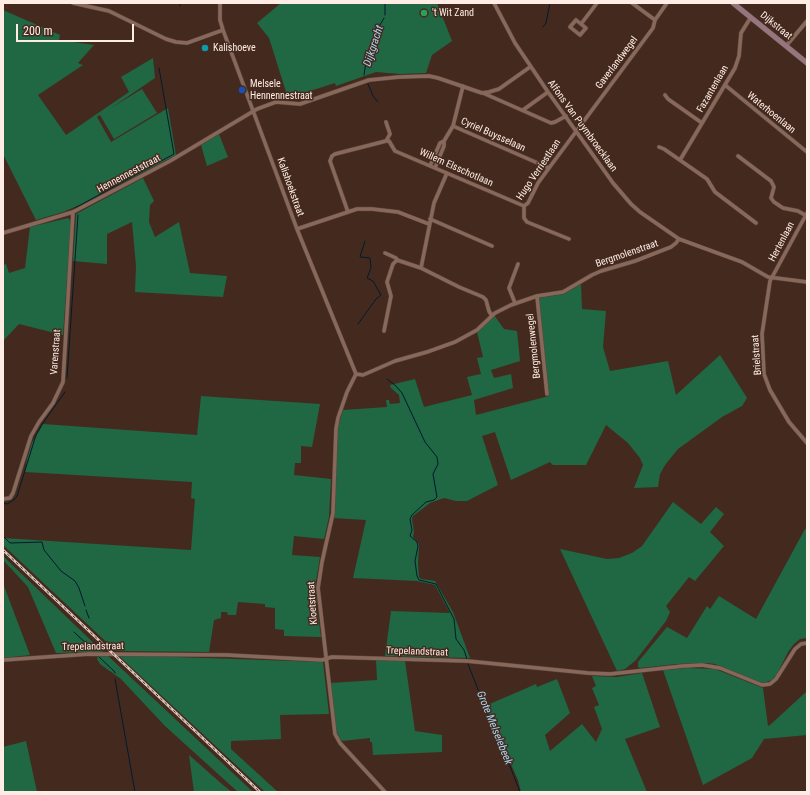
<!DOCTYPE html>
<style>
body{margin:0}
#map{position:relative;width:810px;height:795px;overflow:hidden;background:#442a1e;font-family:"Roboto Condensed",sans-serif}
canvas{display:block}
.frame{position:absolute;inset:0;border:4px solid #feece5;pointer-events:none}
.scale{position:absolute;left:16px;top:24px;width:118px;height:18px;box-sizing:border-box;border:2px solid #feece5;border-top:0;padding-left:5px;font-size:12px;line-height:14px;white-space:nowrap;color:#feece5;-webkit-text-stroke:3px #442a1e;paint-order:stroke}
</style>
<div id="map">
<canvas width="810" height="795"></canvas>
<div class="frame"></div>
<div class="scale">200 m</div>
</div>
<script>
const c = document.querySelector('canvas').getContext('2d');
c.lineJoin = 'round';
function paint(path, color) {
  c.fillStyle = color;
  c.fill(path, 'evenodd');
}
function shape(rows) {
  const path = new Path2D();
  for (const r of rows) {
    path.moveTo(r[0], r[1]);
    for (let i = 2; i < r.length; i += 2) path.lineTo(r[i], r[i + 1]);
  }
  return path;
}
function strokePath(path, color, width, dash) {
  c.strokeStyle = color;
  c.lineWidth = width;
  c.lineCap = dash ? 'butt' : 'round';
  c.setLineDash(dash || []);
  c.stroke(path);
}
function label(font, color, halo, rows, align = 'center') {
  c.font = font + ' "Roboto Condensed",sans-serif';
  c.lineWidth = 3;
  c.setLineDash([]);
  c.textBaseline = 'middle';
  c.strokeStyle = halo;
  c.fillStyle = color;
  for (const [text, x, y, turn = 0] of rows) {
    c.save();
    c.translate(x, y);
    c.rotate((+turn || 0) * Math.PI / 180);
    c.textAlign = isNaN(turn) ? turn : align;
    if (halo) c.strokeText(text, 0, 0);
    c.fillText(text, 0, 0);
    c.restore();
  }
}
paint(shape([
 [281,3,437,3,452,41,432,55,426,73,400,74,376,72,336,86,335,83,288,98,269,38,257,23],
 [3,10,60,35,59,40,94,45,78,63,83,65,38,95,66,135,129,92,121,77,153,58,155,78,111,108,142,89,157,113,114,139,100,115,97,117,111,142,168,108,176,155,84,203,63,212,36,220,3,154],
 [219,134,228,157,207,166,201,145],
 [143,178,154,201,150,205,149,222,155,237,179,222,190,273,227,276,223,297,135,292,136,266,132,222,107,234,107,264,73,261,76,214],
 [68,218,70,220,71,223,63,335,19,324,3,341,3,265,6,264,9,273,25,268,30,227],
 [581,284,582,309,606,311,603,347,610,371,668,361,676,395,720,355,747,398,742,406,722,417,678,449,665,465,660,474,658,487,634,488,643,465,640,458,628,443,606,425,586,465,553,465,550,462,511,480,495,432,482,436,498,485,467,501,456,501,444,498,430,503,413,516,412,519,414,532,413,537,419,544,418,563,419,577,421,579,435,581,453,612,470,658,385,656,391,611,450,613,435,585,417,581,353,578,366,520,333,518,338,427,343,410,387,407,386,400,389,400,390,404,400,403,399,395,391,388,390,385,415,379,424,407,472,395,467,377,481,374,477,358,483,357,477,332,494,315,504,329,517,331,520,361,491,370,494,378,511,374,513,388,474,400,476,415,549,396,538,298,564,294],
 [201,396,320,404,312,447,301,446,301,463,295,463,294,475,331,479,329,517,324,539,294,536,292,555,320,557,316,581,317,609,321,637,284,636,284,630,275,629,275,608,265,607,265,604,238,602,236,615,228,615,227,612,221,612,221,618,214,620,209,652,116,651,3,545,3,538,191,550,195,499,191,498,192,482,25,472,27,459,32,443,43,424,197,435],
 [673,502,701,524,716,507,724,514,710,532,724,546,695,581,689,577,666,606,670,612,666,621,636,660,625,669,617,671,560,549,607,559,619,558,632,553,642,546],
 [805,529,807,530,807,638,800,639,794,644,788,652,777,674,772,680,763,683,758,682,715,664,707,663,677,664,640,668,638,667,638,662,667,627,687,638,707,606,710,609,719,596,756,619],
 [3,556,103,652,56,653,28,587,3,560],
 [3,575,4,586,30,655,3,658],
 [98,655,107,655,253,792,238,792,165,726,121,679,100,664,97,659],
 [118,655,323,662,329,714,280,715,281,739,231,741,231,749,278,792,265,792],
 [376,660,405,661,415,731,442,735,442,752,373,755,372,742,370,742,370,738,342,741,339,738,336,728,330,683,377,680],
 [688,668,715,669,763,688,768,726,770,725,807,691,807,735,764,739,752,758,703,785,663,670],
 [642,673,660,727,625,739,647,792,521,792,518,780,485,706,536,684,537,687,557,679,570,713,545,735,550,751,582,724,596,742,602,729,594,707,599,705,592,688,596,686,592,676,617,677],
 [26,741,37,792,3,792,3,747],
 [189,755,223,785,232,792,194,792]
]), '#206743');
strokePath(shape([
 [180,6,180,3],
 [385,15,385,3],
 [543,27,546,23,550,3],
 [364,75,365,68,376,32,384,18],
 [368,84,373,96,378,102],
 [75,208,174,154,159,68],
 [358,324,376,299,381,295,373,281,367,278,371,268,370,258,360,257,365,241],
 [67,378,78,215],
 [387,379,396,386,402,393,425,442,437,457,438,464,433,474,437,497,434,500,426,502,412,515,410,519,412,530,410,536,417,542,418,546,415,561,417,576,419,580,436,584,454,619,456,639,464,650,467,659],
 [3,503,7,504,15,499,17,496,36,435,43,423,65,392],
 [3,536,10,543,42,542,44,550,61,571,75,581,79,588,85,606],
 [86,610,89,618],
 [74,632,93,650],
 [99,657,114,671,115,673],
 [468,664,496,735,510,766,520,792],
 [115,679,135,792]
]), '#001b2e', 1);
const street = shape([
 [73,3,109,11,166,39,176,42,187,43,223,30],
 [220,3,220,20,223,30,297,229,356,374],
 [494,3,515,43,548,92,613,183,631,204,640,212,679,239,742,262,768,277,807,282],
 [632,3,655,20],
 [576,20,586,28,580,35,570,27,576,20],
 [581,24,597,3],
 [786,46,807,21],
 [725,85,807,152],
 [483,93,551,123,555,122,566,116],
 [665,95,668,99,702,123],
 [523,110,548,92],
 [453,126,549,168],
 [386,141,390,134,386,122],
 [659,147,664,149,707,179,715,192,756,223],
 [738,156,771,181,774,187,771,198,774,202,783,208,798,211,805,215],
 [680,160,735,68,739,56,741,33,751,17],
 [430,166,440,143,444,141,453,126,463,86],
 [435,168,444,146,444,141],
 [348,212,330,161,332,156,335,154,386,141,389,141,395,151,524,206],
 [807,213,770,281,762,334,764,374,770,390,789,422,807,443],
 [430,219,492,246],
 [297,229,357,209,372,209,398,212,429,224],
 [3,233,73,212,170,161,257,109,276,102,300,104,369,80,399,77,429,76,438,78,482,93,489,92,499,89,530,67],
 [569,239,527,222,524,218,524,206,528,203,538,183,549,168,653,28,655,20,667,3],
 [385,253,396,258,397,260,421,268,459,287,483,297,486,300,489,311,492,316],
 [421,268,434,203,447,173],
 [537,296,547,394],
 [515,303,509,288,518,264],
 [384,331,391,296,387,282,393,264,397,260],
 [356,374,347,392,338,418,336,429,333,513,322,562,318,588,335,734,340,743,385,792],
 [356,374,363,375,395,361,427,352,455,342,477,330,495,313,511,305,537,296,563,292,592,275,601,271,635,261,671,247,676,243,679,239],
 [3,499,10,498,13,493,31,436,39,422,53,403,63,382,73,212],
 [3,660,89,654,227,655,322,660,332,657,467,661,588,673,610,674,683,666,702,665,720,668,762,685,770,684,776,679,795,649,801,644,807,643]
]);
const secondary = shape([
 [733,3,807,63]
]);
strokePath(street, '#5d463c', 4.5);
strokePath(secondary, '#5d463c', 6);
strokePath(street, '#87685b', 3.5);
strokePath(secondary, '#97757e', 5);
const rail = shape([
 [3,550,260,792]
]);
strokePath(rail, '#dac6be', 2.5);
strokePath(rail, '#442a1e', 1, [3]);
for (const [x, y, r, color] of [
 [424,13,4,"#2e9e5b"],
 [205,48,4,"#0f9aa8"],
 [242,90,4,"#1a4fb4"]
]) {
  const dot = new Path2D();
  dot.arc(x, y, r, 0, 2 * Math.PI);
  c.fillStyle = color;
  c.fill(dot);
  strokePath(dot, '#442a1e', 1.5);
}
label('10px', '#feece5', '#442a1e', [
 ["'t Wit Zand",432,13],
 ["Kalishoeve",213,48],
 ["Melsele",250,84],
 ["Hennennestraat",250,96]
], 'left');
label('10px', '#feece5', '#442a1e', [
 ["Dijkstraat",776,26,39],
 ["Gaverlandwegel",617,63,-53],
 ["Fazantenlaan",713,89,-60],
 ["Waterhoenlaan",771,113,39],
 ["Alfons Van Puymbroecklaan",582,126,54],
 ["Cyriel Buysselaan",493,135,24],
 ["Willem Elsschotlaan",456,168,24],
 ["Hugo Verriestlaan",539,170,-56],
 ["Hennenneststraat",129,174,-28],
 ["Kalishoekstraat",290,187,70],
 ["Hertenlaan",782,242,-62],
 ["Bergmolenstraat",627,254,-19],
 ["Bergmolenwegel",534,346,-96],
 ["Varenstraat",56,352,-86],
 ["Brielstraat",757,355,-94],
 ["Kloetstraat",313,603,-94],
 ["Trepelandstraat",93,647,-1],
 ["Trepelandstraat",417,652,2]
]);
label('italic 11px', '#a8d4f3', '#442a1e', [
 ["Dijkgracht",374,46,-72],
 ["Grote Melselebeek",494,728,68]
]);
</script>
